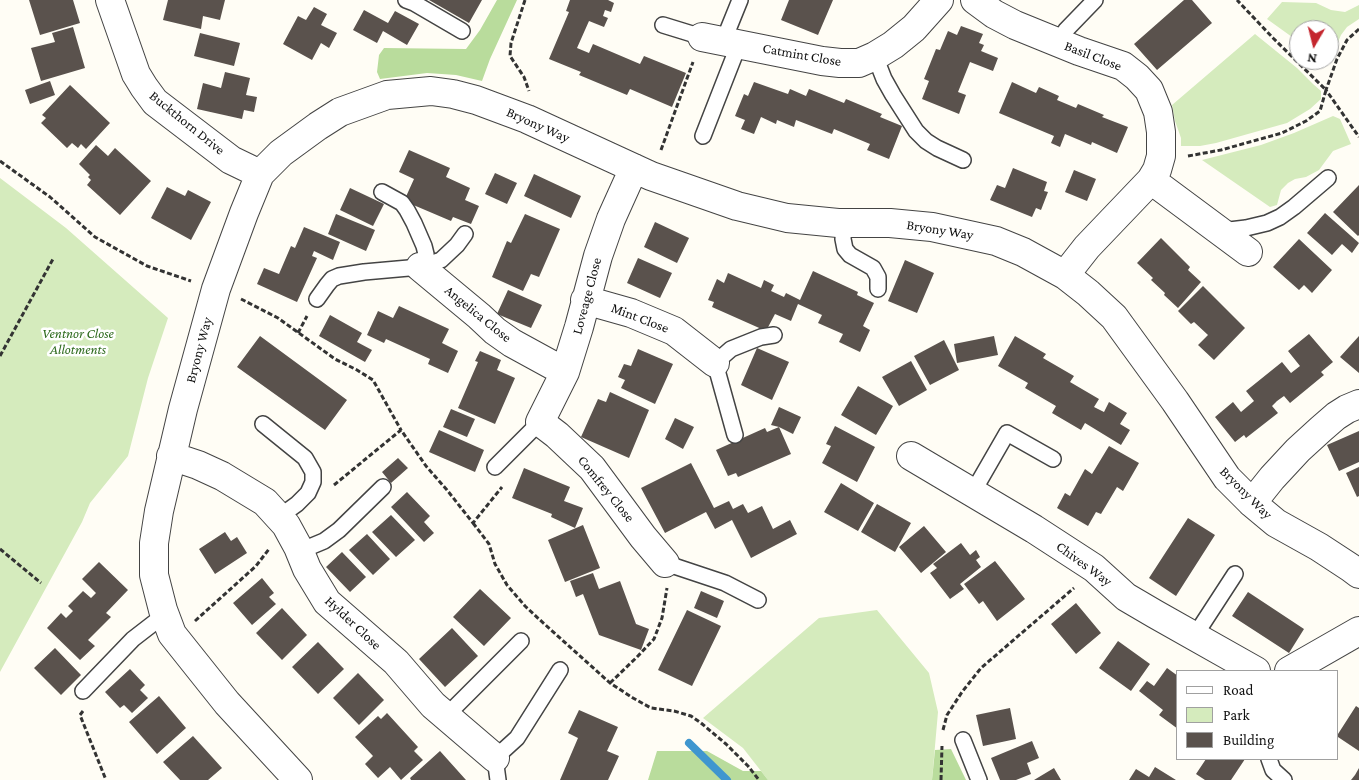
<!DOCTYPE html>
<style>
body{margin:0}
#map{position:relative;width:1359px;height:780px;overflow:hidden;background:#fffdf5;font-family:"Crimson Pro",serif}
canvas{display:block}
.legend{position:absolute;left:1176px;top:670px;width:162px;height:90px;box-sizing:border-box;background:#fff;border:1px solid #a0a0a0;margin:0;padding:6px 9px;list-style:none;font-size:15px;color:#111}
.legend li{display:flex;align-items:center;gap:10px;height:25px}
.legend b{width:25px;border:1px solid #a0a0a0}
.north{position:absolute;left:1289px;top:20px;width:50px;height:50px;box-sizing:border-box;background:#fff;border:1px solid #a0a0a0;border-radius:50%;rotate:188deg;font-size:14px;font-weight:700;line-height:20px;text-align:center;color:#111}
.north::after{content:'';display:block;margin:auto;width:18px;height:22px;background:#c4262e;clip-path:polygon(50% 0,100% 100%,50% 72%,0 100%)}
</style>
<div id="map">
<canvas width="1359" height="780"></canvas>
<ul class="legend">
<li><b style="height:6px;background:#fff"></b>Road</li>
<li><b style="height:14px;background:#d5ebbd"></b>Park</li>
<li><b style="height:14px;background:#5a524d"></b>Building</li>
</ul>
<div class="north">N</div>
</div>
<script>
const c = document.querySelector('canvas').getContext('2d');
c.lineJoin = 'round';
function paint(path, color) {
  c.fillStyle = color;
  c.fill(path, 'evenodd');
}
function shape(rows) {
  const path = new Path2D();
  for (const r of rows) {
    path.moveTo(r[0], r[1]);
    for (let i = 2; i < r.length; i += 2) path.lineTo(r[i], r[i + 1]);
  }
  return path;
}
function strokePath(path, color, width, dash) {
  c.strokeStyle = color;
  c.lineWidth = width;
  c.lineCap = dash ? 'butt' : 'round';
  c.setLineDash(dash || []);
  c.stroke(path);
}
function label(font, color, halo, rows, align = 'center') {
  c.font = font + ' "Crimson Pro",serif';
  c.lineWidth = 5;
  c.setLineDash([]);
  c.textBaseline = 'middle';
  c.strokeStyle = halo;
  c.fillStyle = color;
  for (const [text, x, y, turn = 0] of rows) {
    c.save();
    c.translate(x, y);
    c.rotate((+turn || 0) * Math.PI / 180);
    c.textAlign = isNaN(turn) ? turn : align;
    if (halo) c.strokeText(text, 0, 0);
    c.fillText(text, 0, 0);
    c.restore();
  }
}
paint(shape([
 [1282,2,1316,3,1331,10,1345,12,1359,5,1359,19,1347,27,1341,35,1332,56,1329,59,1329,30,1299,30,1299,42,1267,19],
 [1255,34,1297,68,1313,84,1321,91,1321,99,1310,109,1287,123,1216,143,1200,146,1181,146,1181,138,1175,121,1172,105],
 [1333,116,1340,119,1351,144,1333,151,1319,170,1306,177,1295,179,1288,183,1281,190,1277,205,1270,207,1202,160,1261,145,1294,133],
 [0,178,66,228,168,318,148,378,128,456,90,503,82,522,0,672],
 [877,610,929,673,938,712,932,780,768,780,743,748,703,718,819,618]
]), '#d5ebbd');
paint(shape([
 [497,0,517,0,490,59,482,81,456,75,427,73,380,79,377,72,379,55,384,48,466,49,480,30],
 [951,749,966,780,932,780,935,750],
 [657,751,707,751,743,771,761,771,768,780,648,780]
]), '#b9dc9c');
strokePath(shape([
 [689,743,727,780]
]), '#3f96cf', 8);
paint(shape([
 [29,0,73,0,80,23,40,35],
 [168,0,225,0,220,20,203,16,201,29,163,20],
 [429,0,482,0,469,23],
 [570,0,608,0,614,3,611,12,605,10,603,16,608,18,604,27,589,21,577,48,589,53,593,44,640,64,644,56,686,73,672,107,630,89,627,95,579,75,581,72,549,59,569,12,566,11],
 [789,0,833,0,818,35,781,20],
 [1184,0,1192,0,1212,23,1157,70,1134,44],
 [314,7,327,14,321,25,337,33,329,48,321,43,312,60,283,44,298,16,306,20],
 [364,10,388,23,395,11,419,24,407,45,383,31,377,43,353,30],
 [961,26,983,34,979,43,984,45,981,51,998,58,993,71,970,62,958,92,966,95,959,114,922,99,929,81,924,79,936,49,940,50,948,31,957,35],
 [73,27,85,68,41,81,31,48,55,42,52,33],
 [200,33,240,43,234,66,194,56],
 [225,72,250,78,246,95,257,97,254,112,244,110,242,119,197,109,203,83,221,88],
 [50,81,55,95,30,104,25,90],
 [754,82,788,94,790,89,806,96,809,89,844,103,846,99,882,114,880,117,902,126,889,159,867,150,870,144,834,129,832,134,796,120,794,127,777,120,776,124,761,117,754,134,741,129,745,120,735,116,744,94,748,96],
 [1012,82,1036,93,1039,87,1059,96,1057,100,1076,108,1078,104,1104,115,1102,117,1128,127,1117,153,1092,142,1091,145,1065,134,1060,147,1051,143,1054,136,999,113],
 [70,85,110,123,86,149,81,144,78,148,72,143,67,148,41,123,46,118,42,115],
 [96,145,108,156,115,148,151,181,120,215,87,185,91,180,88,177,90,175,79,164],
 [409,150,450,168,446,177,470,188,465,200,479,206,471,224,453,217,451,221,404,201,414,179,399,172],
 [1013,168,1047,182,1044,191,1048,192,1041,210,1036,208,1032,217,990,200,997,185,1005,188],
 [1074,170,1096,179,1087,201,1065,192],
 [495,173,517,183,507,204,485,194],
 [534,174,581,196,571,218,524,196],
 [1359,185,1359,235,1358,236,1333,212],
 [167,187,185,196,188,190,211,202,191,240,151,218],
 [350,188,384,204,373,226,340,210],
 [1325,213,1359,243,1352,253,1342,244,1332,255,1307,233],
 [336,214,375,230,366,251,328,234],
 [525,214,560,229,539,277,531,274,523,291,492,277,507,241,511,243],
 [655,222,689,238,677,263,644,247],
 [304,227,340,242,333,260,314,251,312,256,317,258,297,302,257,284,264,268,279,274,291,246,295,248],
 [1161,238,1190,267,1188,270,1201,282,1178,308,1164,295,1165,293,1151,280,1153,278,1137,263],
 [1299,239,1332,270,1312,293,1304,285,1299,290,1273,267],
 [638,258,672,273,660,298,627,283],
 [905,260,934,273,917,313,888,301],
 [813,271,858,292,857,295,874,303,863,326,870,330,860,352,839,342,843,334,818,323,822,315,798,304,791,321,775,314,766,331,712,307,714,302,708,300,717,279,724,283,728,273,761,288,764,280,774,285,771,291,784,297,786,293,800,300],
 [1203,286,1245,328,1214,360,1198,345,1208,335,1194,322,1191,324,1178,311],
 [508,290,542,305,531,328,497,314],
 [399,306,449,329,442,343,458,351,448,373,428,364,430,359,386,339,384,343,367,335,378,311,393,318],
 [330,315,362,333,357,342,372,350,365,362,319,336],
 [1309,334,1333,362,1321,372,1324,375,1290,403,1284,396,1277,401,1272,406,1278,413,1246,438,1244,435,1235,442,1215,417,1233,402,1241,412,1254,401,1246,391,1282,362,1291,373,1300,366,1288,351],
 [260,336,347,400,325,430,237,367],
 [994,336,998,355,957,363,954,344],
 [1015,336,1046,354,1043,358,1074,376,1070,382,1099,399,1094,407,1104,412,1109,402,1127,413,1120,424,1130,430,1121,445,1085,423,1081,430,1052,413,1056,406,1025,388,1028,383,998,366],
 [1359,336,1359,373,1340,357],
 [944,340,959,370,930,385,914,356],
 [757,348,789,362,772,400,741,385],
 [638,349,673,364,655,404,621,388,625,380,618,377,624,364,631,366],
 [480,351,501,360,497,370,515,378,495,424,458,408,478,362,475,361],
 [911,361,927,390,899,406,882,377],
 [858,386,893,406,876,435,841,415],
 [610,392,649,410,629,458,581,437,598,399,606,402],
 [779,407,801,417,793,434,779,427,791,454,738,477,736,473,728,476,716,450,765,428,767,432,779,427,771,425],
 [451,409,475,419,467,437,443,427],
 [675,418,694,427,683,449,665,439],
 [835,426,875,447,857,482,822,463,831,446,826,444],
 [439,430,484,450,475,472,429,452],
 [1359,431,1359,462,1339,471,1327,445],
 [1109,446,1139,463,1123,491,1117,487,1101,514,1096,512,1088,526,1057,508,1065,493,1070,496,1085,469,1092,474],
 [398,458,408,468,391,483,382,472],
 [691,463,714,508,729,501,733,509,743,504,748,513,762,506,773,529,790,520,797,534,751,558,732,520,715,529,706,512,665,533,641,488],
 [1359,467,1359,496,1357,497,1346,473],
 [524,468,570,487,564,501,583,508,575,528,551,517,552,514,512,498],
 [841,483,874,503,858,531,824,512],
 [407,492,430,516,424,522,434,533,424,542,391,507],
 [877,504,911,523,895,552,861,532],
 [391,515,415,540,396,557,372,532],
 [1188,518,1215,535,1176,596,1149,578],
 [583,525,600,568,565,582,548,540],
 [924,526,946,552,921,573,899,547],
 [225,532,231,541,237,537,247,553,215,574,199,549],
 [367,534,390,559,373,575,349,550],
 [961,543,970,555,976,550,980,557,976,560,981,567,960,584,964,589,950,599,930,573,937,568,933,564],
 [342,552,366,577,350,592,326,567],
 [995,561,1025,599,997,621,983,601,979,604,964,584],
 [99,562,128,590,106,613,111,617,88,640,95,646,80,660,47,628,61,613,66,618,73,611,68,606,83,591,91,598,96,593,82,579],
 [593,573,599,589,620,581,636,624,649,629,641,650,599,635,583,594,576,597,570,581],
 [262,578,274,593,269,597,276,604,252,625,233,603],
 [480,589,511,618,484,646,453,617],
 [701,591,724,601,717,618,694,608],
 [1248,592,1304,629,1289,653,1232,616],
 [1076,603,1101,633,1076,654,1051,624],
 [282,608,307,635,282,660,256,633],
 [687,610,721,626,692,686,658,670],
 [452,628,478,656,445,687,419,659],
 [1118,641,1150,664,1131,691,1099,668],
 [318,642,344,669,318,694,292,667],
 [55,648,81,675,61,695,34,668],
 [1167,668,1178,676,1178,729,1159,715,1163,710,1139,691,1147,681,1154,686],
 [130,669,145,685,140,690,148,698,132,713,124,705,120,708,105,692],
 [358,673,384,700,359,725,333,698],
 [159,696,186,728,157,754,129,722],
 [1356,706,1359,708,1359,751,1338,737,1338,734],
 [1010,708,1016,739,983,746,976,715],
 [579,710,618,727,607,751,619,756,608,780,560,780,578,738,568,733],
 [387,713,418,747,414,751,423,760,401,780,390,767,378,778,365,764,373,756,355,737,378,716,381,719],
 [193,736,222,768,208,780,180,780,163,762],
 [1032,741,1039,758,1027,763,1031,774,1016,780,1000,780,991,758],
 [440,751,466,780,411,780,410,778],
 [1206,759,1245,759,1231,780,1205,780,1196,774],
 [1155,767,1176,780,1129,780,1136,769,1149,777],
 [1054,768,1061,780,1034,780],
 [1359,768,1359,780,1351,780,1355,775]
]), '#5a524d');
const service = shape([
 [406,0,414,3,462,31],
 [663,25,702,37],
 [723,42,740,0],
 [1058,42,1066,30,1095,0],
 [875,56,884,79,893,95,916,131,926,141,937,148,963,160],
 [703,136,739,44],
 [382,192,402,203,407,210,414,223,424,246,426,254,425,259,420,267,441,260,457,245,465,234],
 [844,223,843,239,845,249,850,255,873,268,878,277,878,289],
 [1221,231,1246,228,1267,223,1280,217,1294,207,1328,178],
 [317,299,327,285,332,279,339,276,364,272,420,267],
 [263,424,305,458,313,472,313,482,308,493,297,504,279,517],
 [735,435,715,363,731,349,761,337,774,335],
 [495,467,540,422],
 [973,492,1007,433,1053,459],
 [300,551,324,541,339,530,383,487],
 [665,563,725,583,758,600],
 [1194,637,1235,574],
 [83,691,133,639,155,622,165,616],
 [446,716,521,641],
 [963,740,979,780],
 [1269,759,1273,770,1284,780],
 [498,780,495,758,517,738,560,670]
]);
const minor = shape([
 [110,0,136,74,144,87,155,102,231,160,260,174],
 [975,0,994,14,1015,25,1079,51,1123,66,1137,77,1149,90,1158,112,1161,132,1161,156,1157,170,1151,180,1087,247,1065,275],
 [702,37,822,61,840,63,859,63,875,56,893,45,914,28,939,0],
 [634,168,611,219,598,256,579,327,565,372,540,422,557,435,592,468,643,537,665,563],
 [1151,180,1248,252],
 [420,267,479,316,495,331,512,343,565,372],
 [585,300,631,313,674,331,715,363],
 [171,456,198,465,222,476,265,502,286,525,298,547,307,569,327,602,396,662,433,705,495,758],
 [911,456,1034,529,1094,568,1126,597,1155,614,1256,671],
 [1252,503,1272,478,1298,450,1321,429,1336,416,1347,409,1359,404],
 [1289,671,1359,631],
 [298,780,227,703,172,634,163,610,154,575,154,543,159,511,183,409,216,289,244,213,260,174,281,153,318,126,340,112,387,95,431,91,453,94,476,100,527,119,651,176,737,206,787,218,838,223,890,223,932,227,996,241,1023,252,1065,275,1088,293,1114,317,1175,401,1227,478,1252,503,1276,523,1319,547,1351,568,1359,574]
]);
strokePath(service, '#444', 18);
strokePath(minor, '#444', 30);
strokePath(shape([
 [525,0,511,43,510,56,524,77,529,91],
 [1359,29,1347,40,1337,59,1326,90,1359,137],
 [661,150,693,62],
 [1188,156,1221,150,1282,133,1306,121,1320,111,1326,90,1273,38,1237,0],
 [0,161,50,197,95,237,147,266,191,281],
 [241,299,278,318,335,359,357,370,373,380,401,430],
 [298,333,307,316],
 [0,356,53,259],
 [334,485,401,430,426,466,447,490,473,523,502,487],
 [473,523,489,544,495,564,507,585,525,606,540,620,610,683,633,698,651,708,674,711,691,716,701,723,726,744,748,766,759,780],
 [0,549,41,583],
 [195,621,256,566,269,549],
 [610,683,637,657,654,639,662,618,667,588],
 [83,711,80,715,106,780],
 [943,730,947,715,962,692,981,668,1074,588],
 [941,780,942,746]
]), '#333', 3, [5, 2.5]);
strokePath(service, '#fff', 15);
strokePath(minor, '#fff', 28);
label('14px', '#111', '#fff', [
 ["Catmint Close",802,55,10],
 ["Basil Close",1093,56,21],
 ["Buckthorn Drive",187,123,39],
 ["Bryony Way",538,125,24],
 ["Bryony Way",940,230,9],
 ["Loveage Close",587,296,-75],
 ["Angelica Close",478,314,39],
 ["Mint Close",640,318,21],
 ["Bryony Way",199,350,-75],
 ["Comfrey Close",606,489,51],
 ["Bryony Way",1246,493,45],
 ["Chives Way",1084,564,36],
 ["Hylder Close",353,623,43]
]);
label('italic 14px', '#2f6b1f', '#fff', [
 ["Ventnor Close",78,334],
 ["Allotments",78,350]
]);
</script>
